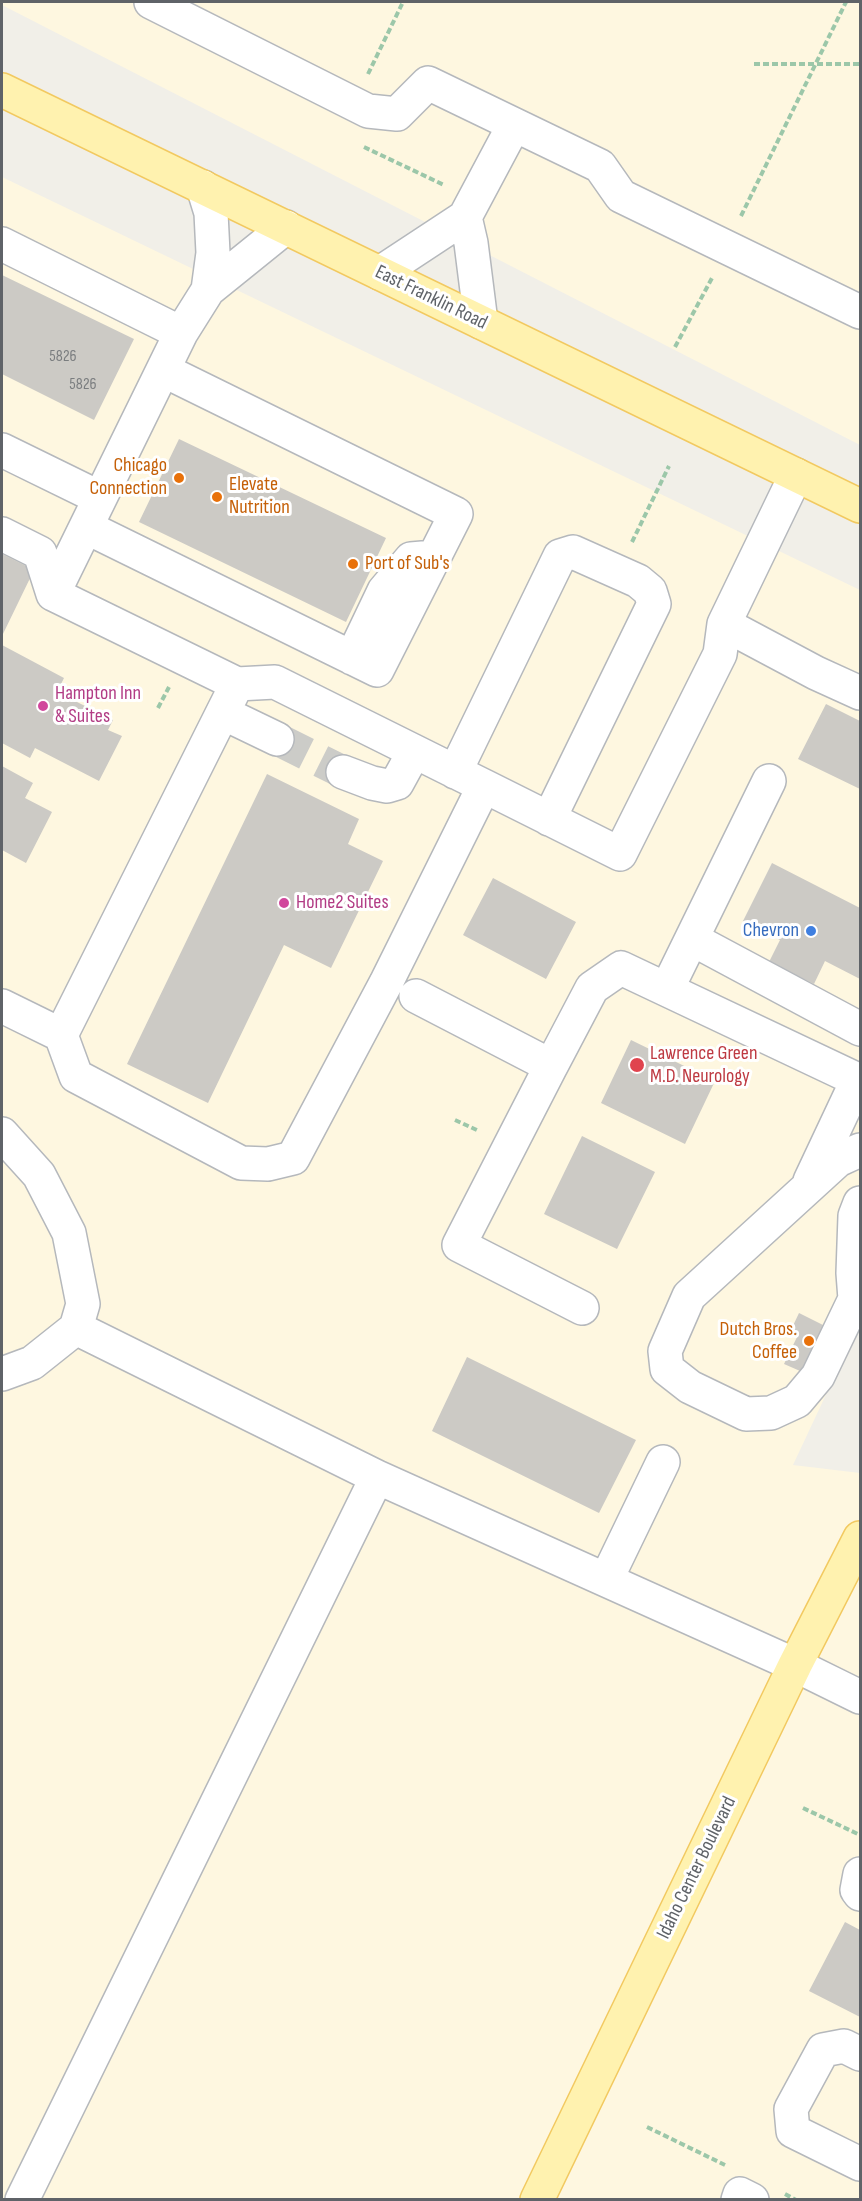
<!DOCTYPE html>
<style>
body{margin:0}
#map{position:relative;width:862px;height:2201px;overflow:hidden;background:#f1efe8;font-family:"Sofia Sans Condensed",sans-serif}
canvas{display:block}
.frame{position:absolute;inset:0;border:3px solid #5f6368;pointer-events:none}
</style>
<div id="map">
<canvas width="862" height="2201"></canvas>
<div class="frame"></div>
</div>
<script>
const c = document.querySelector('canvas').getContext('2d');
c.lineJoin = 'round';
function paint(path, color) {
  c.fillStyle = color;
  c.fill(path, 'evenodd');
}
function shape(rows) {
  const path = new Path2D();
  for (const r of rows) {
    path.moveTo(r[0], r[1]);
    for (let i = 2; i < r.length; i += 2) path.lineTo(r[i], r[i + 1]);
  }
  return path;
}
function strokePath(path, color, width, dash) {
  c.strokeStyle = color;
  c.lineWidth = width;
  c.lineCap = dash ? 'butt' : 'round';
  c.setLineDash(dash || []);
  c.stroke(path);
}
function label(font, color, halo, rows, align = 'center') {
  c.font = font + ' "Sofia Sans Condensed",sans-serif';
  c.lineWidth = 6;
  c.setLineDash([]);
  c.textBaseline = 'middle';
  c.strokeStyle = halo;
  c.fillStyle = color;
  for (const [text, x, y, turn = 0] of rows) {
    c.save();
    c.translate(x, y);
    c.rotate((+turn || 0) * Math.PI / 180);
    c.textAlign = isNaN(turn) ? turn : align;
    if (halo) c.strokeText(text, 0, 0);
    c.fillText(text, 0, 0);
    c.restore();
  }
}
paint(shape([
 [2,2,860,2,860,445,2,5],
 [2,177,860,590,860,1322,793,1465,860,1473,860,2199,2,2199]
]), '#fef7e0');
paint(shape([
 [2,275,134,339,94,420,2,374],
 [179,439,386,538,346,622,139,522],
 [2,554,34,570,2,636],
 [2,645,64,678,57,692,113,720,108,730,122,736,99,781,35,748,30,758,2,743],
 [826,704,860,721,860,789,798,759],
 [2,766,33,783,25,798,52,812,26,863,2,850],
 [267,774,359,819,348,844,383,861,331,968,284,945,208,1103,127,1064],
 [772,863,860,908,860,979,825,961,814,984,769,962,780,940,743,921],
 [493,878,576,922,546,979,463,935],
 [631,1040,715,1081,685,1144,601,1103],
 [582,1136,655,1172,617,1249,544,1214],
 [799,1313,837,1332,807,1374,784,1364,798,1335,790,1332],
 [467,1357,636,1440,599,1513,432,1431],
 [845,1922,860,1930,860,2017,809,1991]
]), '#cccac5');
strokePath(shape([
 [277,739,343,772]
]), '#ccccc8', 33, [33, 16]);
const minor = shape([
 [151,2,368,111,397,114,428,83,600,166,621,196,860,312],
 [203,187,211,213,213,253,208,290],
 [465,217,471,243,481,322],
 [2,244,181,333],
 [380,273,465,217,514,125],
 [2,450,100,498],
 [796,475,724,624,816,673,860,693],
 [86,527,377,670,456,514,163,370],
 [2,534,40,553,53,594],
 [352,658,384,591,411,559,434,557],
 [223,713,277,739],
 [343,772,372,783,387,786,397,783,414,752],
 [455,772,560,556,573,552,638,581,650,591,654,604,549,819],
 [484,786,620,854,720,654,724,624],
 [692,939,860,1029],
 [667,989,769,781],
 [416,996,551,1066,592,988,621,968,860,1081],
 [2,1006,61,1035,76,1076,241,1163,268,1164,293,1158,386,983,484,786,275,682,237,684,53,594,181,333,208,290,286,227],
 [61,1035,237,684],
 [551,1066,459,1245,582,1308],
 [2,1134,39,1175,69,1233,83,1304,76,1328],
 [860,1150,838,1160,689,1296,665,1351,667,1369,690,1387,746,1414,771,1413,797,1401,818,1376,855,1299,853,1273,855,1216,860,1203],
 [810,1181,858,1079],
 [2,1374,32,1363,76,1328,377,1477,795,1665,860,1697],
 [606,1580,663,1462],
 [860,1874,857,1890,860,1894],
 [860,2054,844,2046,823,2050,791,2109,793,2131,860,2164],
 [22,2200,377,1477],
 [738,2200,740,2194,752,2200]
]);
const major = shape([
 [2,90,860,506],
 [537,2200,795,1665,860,1538]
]);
strokePath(minor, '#b5b8bc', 36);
strokePath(major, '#f2c960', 36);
strokePath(shape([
 [754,64,860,64],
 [368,74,403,2],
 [364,147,444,185],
 [741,216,846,2],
 [675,347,712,278],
 [632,542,669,466],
 [158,708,169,687],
 [455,1120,479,1131],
 [803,1808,860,1835],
 [647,2127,725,2165],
 [785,2194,796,2200]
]), '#9cc7a9', 4, [6, 3]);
strokePath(minor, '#fff', 33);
strokePath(major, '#fff2af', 33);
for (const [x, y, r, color] of [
 [179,478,6,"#e8710a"],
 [217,497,6,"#e8710a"],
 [353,564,6,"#e8710a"],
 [43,706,6,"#d1479c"],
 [284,903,6,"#d1479c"],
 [811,931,6,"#3f7fe0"],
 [637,1065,8,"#e0444e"],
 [809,1341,6,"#e8710a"]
]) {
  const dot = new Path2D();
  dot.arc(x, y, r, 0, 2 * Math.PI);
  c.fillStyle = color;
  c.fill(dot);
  strokePath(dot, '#fff', 2);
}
label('16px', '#7a7d7f', null, [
 ["5826",63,357],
 ["5826",83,385]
]);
label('20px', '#5f6368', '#fff', [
 ["East Franklin Road",431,298,26],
 ["Idaho Center Boulevard",697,1868,-64]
]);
label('20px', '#c56008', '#fff', [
 ["Chicago",167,466],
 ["Connection",167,489],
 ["Elevate",229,485,"left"],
 ["Nutrition",229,508,"left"],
 ["Port of Sub's",365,564,"left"],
 ["Dutch Bros.",797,1330],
 ["Coffee",797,1353]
], 'right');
label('20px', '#b23c85', '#fff', [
 ["Hampton Inn",55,694],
 ["& Suites",55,717],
 ["Home2 Suites",296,903]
], 'left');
label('20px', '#366cbe', '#fff', [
 ["Chevron",799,931]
], 'right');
label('20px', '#be3a42', '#fff', [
 ["Lawrence Green",650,1054],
 ["M.D. Neurology",650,1077]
], 'left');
</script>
